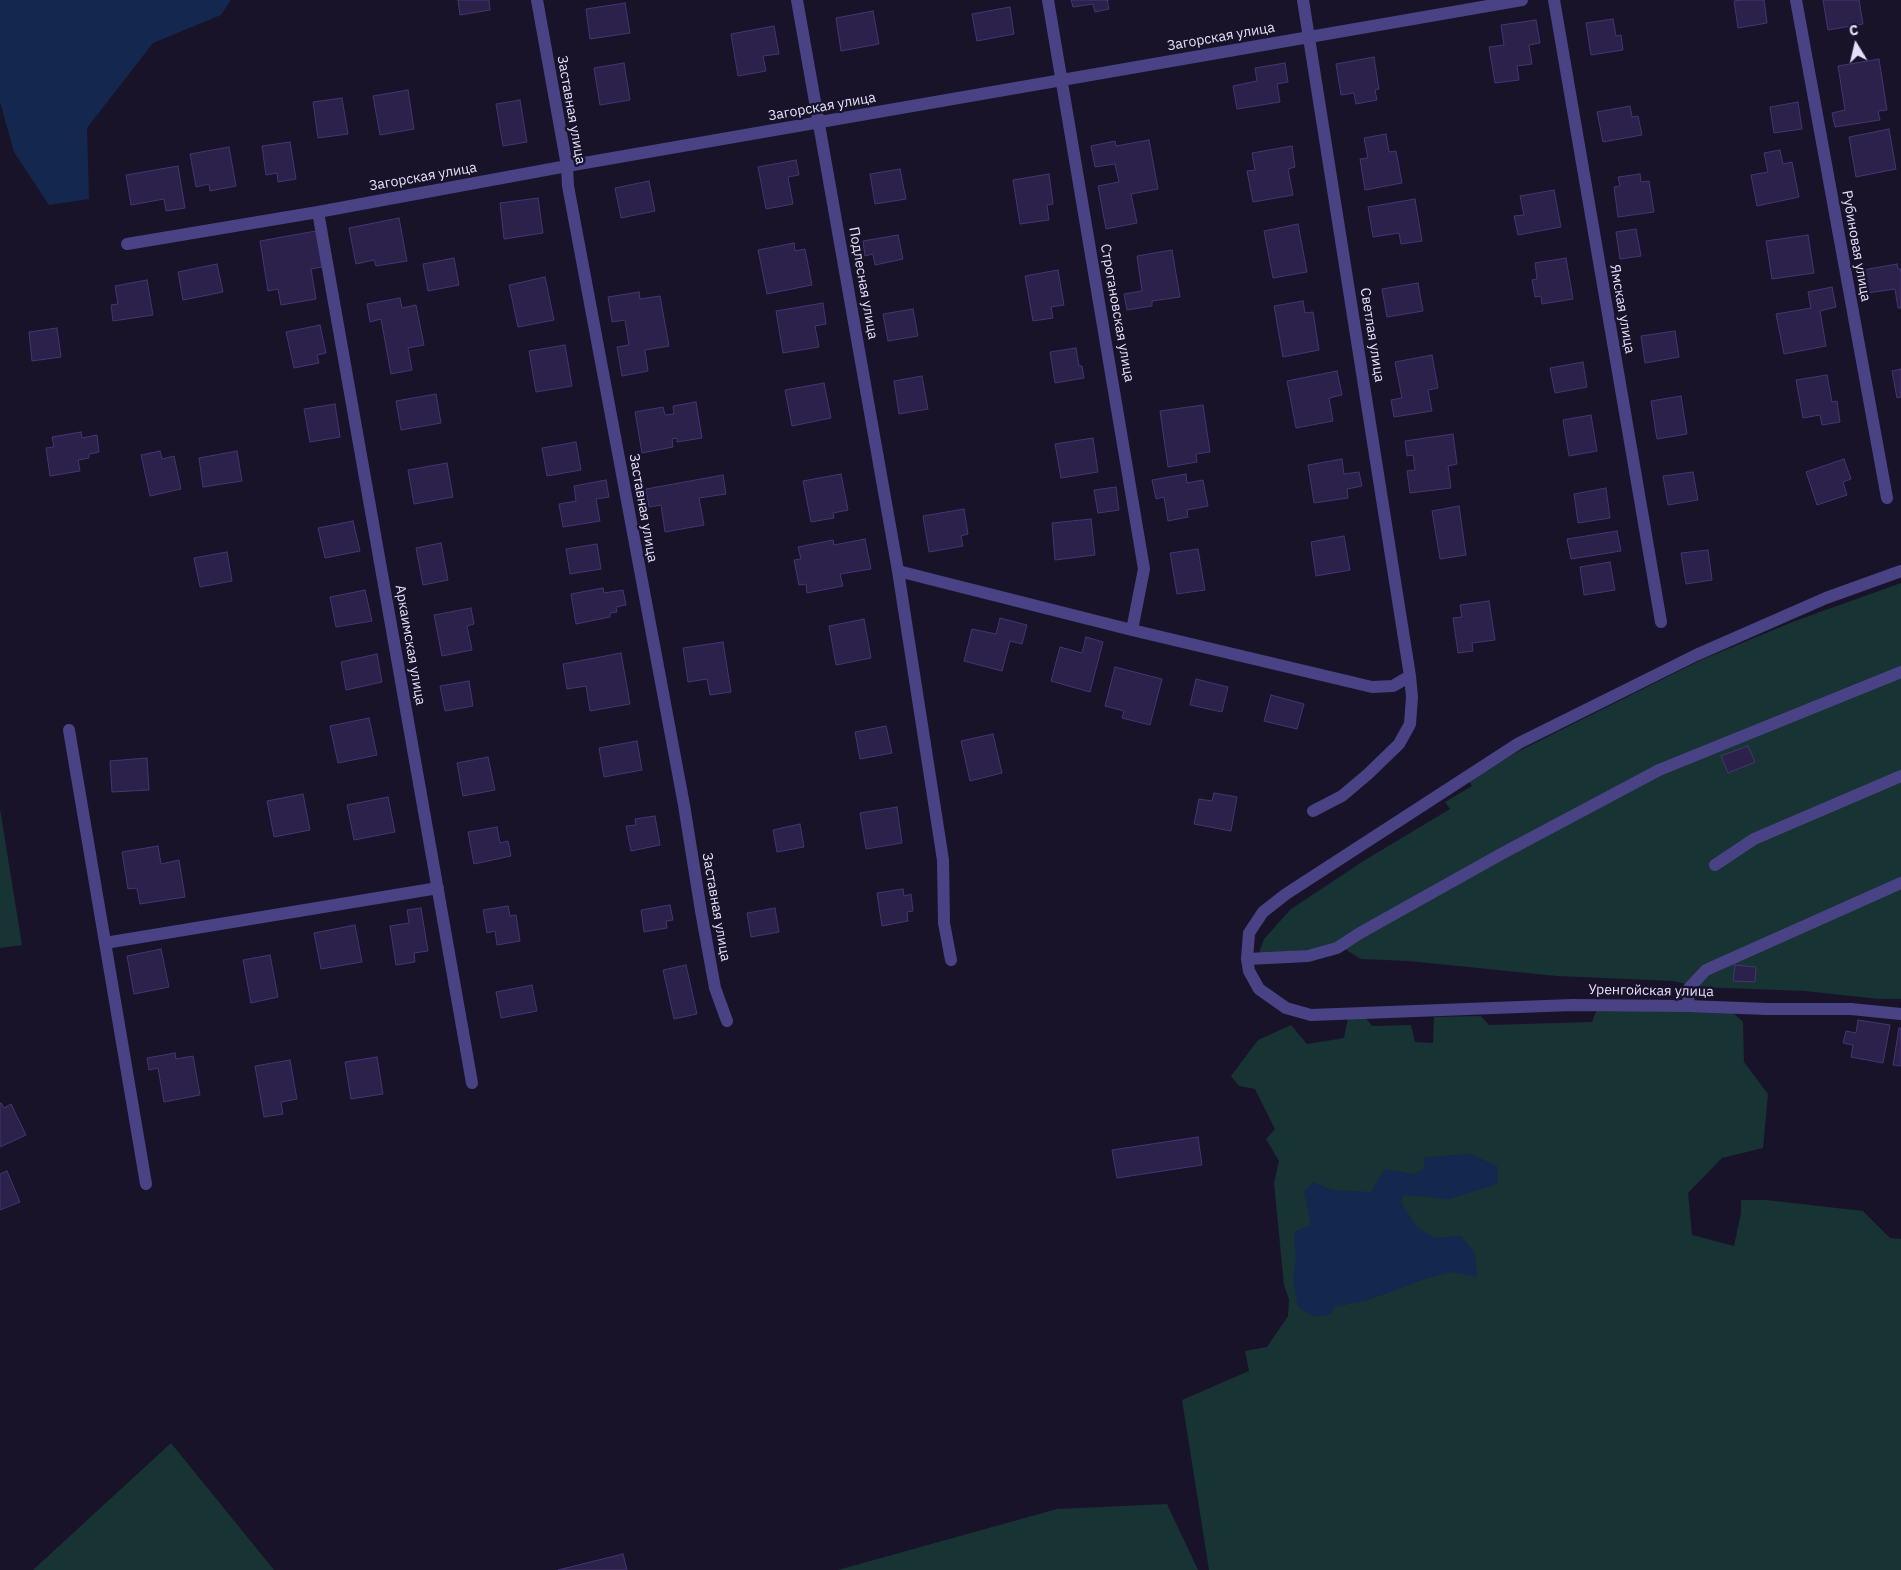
<!DOCTYPE html>
<meta charset="utf-8">
<style>
body{margin:0}
#map{position:relative;width:1901px;height:1570px;overflow:hidden;background:#19132a;font-family:"IBM Plex Sans",sans-serif}
canvas{display:block}
.north{position:absolute;left:1831px;top:20px;width:50px;height:50px;-webkit-text-stroke:4px #19132a;paint-order:stroke;rotate:351deg;font-size:14px;font-weight:700;line-height:20px;text-align:center;color:#e4dffc}
.north::after{content:'';display:block;margin:auto;width:18px;height:22px;background:#e4dffc;clip-path:polygon(50% 0,100% 100%,50% 72%,0 100%)}
</style>
<div id="map">
<canvas width="1901" height="1570"></canvas>
<div class="north">С</div>
</div>
<script>
const c = document.querySelector('canvas').getContext('2d');
c.lineJoin = 'round';
function paint(path, color) {
  c.fillStyle = color;
  c.fill(path, 'evenodd');
}
function shape(rows) {
  const path = new Path2D();
  for (const r of rows) {
    path.moveTo(r[0], r[1]);
    for (let i = 2; i < r.length; i += 2) path.lineTo(r[i], r[i + 1]);
  }
  return path;
}
function strokePath(path, color, width, dash) {
  c.strokeStyle = color;
  c.lineWidth = width;
  c.lineCap = dash ? 'butt' : 'round';
  c.setLineDash(dash || []);
  c.stroke(path);
}
function label(font, color, halo, rows, align = 'center') {
  c.font = font + ' "IBM Plex Sans",sans-serif';
  c.lineWidth = 5;
  c.setLineDash([]);
  c.textBaseline = 'middle';
  c.strokeStyle = halo;
  c.fillStyle = color;
  for (const [text, x, y, turn = 0] of rows) {
    c.save();
    c.translate(x, y);
    c.rotate((+turn || 0) * Math.PI / 180);
    c.textAlign = isNaN(turn) ? turn : align;
    if (halo) c.strokeText(text, 0, 0);
    c.fillText(text, 0, 0);
    c.restore();
  }
}
paint(shape([
 [1901,583,1901,999,1879,999,1805,991,1699,987,1673,981,1557,976,1408,961,1361,959,1335,943,1307,950,1259,953,1264,939,1291,909,1365,860,1450,809,1445,802,1472,786,1469,781,1517,752,1701,660,1795,621],
 [0,809,22,945,0,948],
 [1726,1006,1743,1022,1744,1062,1768,1094,1763,1148,1722,1158,1688,1193,1692,1235,1734,1246,1741,1213,1741,1200,1766,1200,1863,1211,1890,1238,1901,1239,1901,1570,1209,1570,1182,1400,1249,1371,1245,1351,1267,1347,1288,1316,1289,1299,1284,1285,1274,1183,1279,1161,1266,1139,1275,1129,1255,1089,1239,1086,1231,1076,1258,1040,1291,1025,1307,1044,1344,1038,1348,1018,1366,1018,1372,1026,1411,1025,1415,1042,1433,1043,1434,1017,1481,1016,1489,1025,1592,1022,1597,1009],
 [171,1443,274,1570,33,1570],
 [1167,1504,1198,1570,838,1570,1057,1509]
]), '#173334');
paint(shape([
 [0,0,231,0,221,15,153,43,87,128,89,199,49,205,14,152,0,102],
 [1471,1154,1498,1167,1497,1184,1449,1199,1403,1195,1401,1203,1418,1228,1435,1238,1461,1236,1475,1253,1477,1277,1452,1272,1425,1279,1368,1300,1335,1307,1331,1314,1315,1317,1298,1307,1293,1279,1296,1261,1294,1232,1311,1225,1304,1192,1313,1182,1332,1190,1371,1192,1385,1169,1411,1174,1423,1170,1425,1157]
]), '#14274e');
const building = shape([
 [458,0,489,0,490,10,460,15,458,0],
 [1071,0,1109,0,1107,0,1109,9,1095,12,1093,4,1073,7,1071,0],
 [1742,0,1764,0,1767,23,1738,28,1734,1,1742,0],
 [1823,0,1859,0,1863,24,1828,30,1823,0],
 [625,3,630,33,590,39,586,9,625,3],
 [1010,7,1014,34,977,41,972,14,1010,7],
 [873,11,879,44,841,51,836,18,873,11],
 [1613,19,1616,36,1621,35,1623,50,1591,55,1586,23,1613,19],
 [1536,20,1540,43,1529,45,1532,64,1517,66,1519,80,1495,83,1489,47,1504,45,1501,25,1536,20],
 [774,26,779,54,763,56,766,71,738,76,731,34,774,26],
 [1374,57,1379,89,1375,90,1377,100,1356,104,1354,93,1341,95,1336,64,1374,57],
 [1879,59,1887,110,1878,111,1880,120,1835,127,1832,113,1845,110,1838,66,1879,59],
 [624,63,630,100,600,105,594,68,624,63],
 [1285,63,1288,82,1277,84,1280,102,1237,109,1233,86,1257,81,1255,68,1285,63],
 [408,90,414,129,380,135,373,96,408,90],
 [342,98,348,134,318,138,313,102,342,98],
 [520,100,527,142,503,146,496,104,520,100],
 [1798,102,1802,129,1774,133,1770,107,1798,102],
 [1630,106,1632,117,1638,116,1642,135,1603,142,1597,112,1630,106],
 [1889,129,1896,169,1856,177,1849,137,1889,129],
 [1386,134,1389,152,1396,151,1402,183,1365,190,1360,159,1368,158,1364,138,1386,134],
 [1149,140,1158,189,1131,194,1137,223,1106,229,1098,186,1119,182,1115,164,1095,167,1091,146,1115,141,1116,146,1149,140],
 [290,142,296,179,278,182,277,173,266,175,262,146,290,142],
 [1292,146,1295,167,1288,169,1293,195,1253,202,1247,171,1255,170,1252,153,1292,146],
 [229,147,236,186,210,191,209,184,196,187,190,154,229,147],
 [1780,150,1783,164,1792,162,1799,197,1757,206,1751,175,1768,172,1764,153,1780,150],
 [796,160,799,175,788,177,793,204,766,209,758,167,796,160],
 [178,166,185,208,166,211,164,199,131,205,126,175,178,166],
 [900,169,906,199,875,204,870,174,900,169],
 [1049,174,1053,204,1047,205,1049,220,1020,224,1013,180,1049,174],
 [1640,174,1641,182,1649,181,1654,212,1618,217,1614,187,1620,186,1618,177,1640,174],
 [649,181,655,211,621,218,615,188,649,181],
 [1554,190,1561,227,1518,235,1514,216,1524,215,1520,196,1554,190],
 [538,198,543,233,504,239,500,203,538,198],
 [1415,199,1422,241,1401,244,1399,233,1373,237,1368,207,1415,199],
 [399,218,407,261,376,266,374,260,356,264,349,228,399,218],
 [1298,224,1307,272,1273,278,1264,231,1298,224],
 [1636,229,1641,256,1620,259,1616,232,1636,229],
 [316,231,322,267,311,269,316,299,281,305,278,289,268,291,260,241,316,231],
 [898,235,903,259,875,265,873,254,865,256,863,241,898,235],
 [1808,235,1814,273,1772,279,1766,241,1808,235],
 [794,243,795,251,805,249,812,285,767,294,758,250,794,243],
 [1172,250,1180,297,1152,301,1152,306,1127,310,1124,294,1142,291,1137,256,1172,250],
 [454,258,459,285,428,291,423,264,454,258],
 [1566,258,1573,299,1542,304,1541,296,1535,297,1532,280,1537,279,1535,263,1566,258],
 [217,264,223,292,183,300,178,272,217,264],
 [1897,264,1898,269,1901,269,1901,308,1898,308,1895,289,1867,293,1863,270,1897,264],
 [1058,270,1064,305,1051,307,1053,318,1033,321,1025,276,1058,270],
 [545,277,554,320,518,327,509,285,545,277],
 [147,280,153,315,113,321,111,305,118,304,115,286,147,280],
 [1418,283,1423,311,1387,317,1382,289,1418,283],
 [1832,287,1836,307,1820,311,1826,346,1784,354,1776,314,1811,308,1808,292,1832,287],
 [639,292,640,299,660,296,669,346,645,350,648,371,622,376,617,347,629,345,625,320,612,322,608,297,639,292],
 [400,298,402,308,416,305,424,345,408,348,412,370,391,374,381,319,370,322,367,304,400,298],
 [1303,301,1305,313,1313,312,1319,350,1283,357,1274,306,1303,301],
 [823,303,826,324,815,326,819,347,783,353,776,311,823,303],
 [913,309,918,336,888,341,883,314,913,309],
 [320,325,326,353,317,355,319,363,294,368,286,332,320,325],
 [57,328,61,357,32,361,29,332,57,328],
 [1675,331,1679,357,1645,363,1641,336,1675,331],
 [565,345,572,386,536,392,529,351,565,345],
 [1076,348,1079,366,1082,366,1084,378,1055,383,1050,352,1076,348],
 [1432,355,1438,388,1428,390,1432,411,1394,417,1391,400,1402,398,1395,362,1432,355],
 [1583,362,1587,387,1555,393,1550,368,1583,362],
 [1901,369,1901,397,1897,398,1892,371,1901,369],
 [1337,371,1342,395,1329,398,1333,421,1296,428,1287,381,1337,371],
 [1827,375,1832,402,1837,401,1840,422,1822,425,1820,415,1803,418,1796,380,1827,375],
 [922,376,928,409,899,414,894,381,922,376],
 [824,383,831,418,792,426,785,390,824,383],
 [436,394,441,423,401,430,396,401,436,394],
 [1681,396,1687,434,1657,439,1651,401,1681,396],
 [696,402,702,438,677,442,677,438,672,439,673,447,642,453,635,412,663,407,665,415,674,414,673,406,696,402],
 [335,404,340,437,310,442,304,409,335,404],
 [1203,405,1210,452,1196,454,1197,462,1168,467,1160,411,1203,405],
 [1591,415,1597,451,1569,456,1563,420,1591,415],
 [81,432,82,438,97,435,99,452,89,454,89,458,78,460,80,471,50,476,46,448,54,447,52,437,81,432],
 [1453,434,1457,464,1448,466,1451,488,1410,493,1407,471,1415,470,1413,455,1407,456,1405,441,1453,434],
 [1093,438,1098,472,1061,478,1055,444,1093,438],
 [576,442,581,470,547,476,542,448,576,442],
 [160,451,162,459,174,456,181,489,150,496,141,455,160,451],
 [237,451,242,481,203,487,199,458,237,451],
 [1342,459,1344,474,1359,472,1362,486,1347,489,1348,498,1314,503,1308,465,1342,459],
 [1844,459,1851,479,1843,482,1847,495,1817,505,1806,472,1844,459],
 [447,463,453,497,414,504,408,470,447,463],
 [1693,472,1698,500,1668,505,1663,476,1693,472],
 [841,474,848,510,833,513,834,518,811,522,803,481,841,474],
 [1186,474,1187,483,1203,480,1208,506,1187,510,1188,517,1168,521,1164,497,1156,499,1152,480,1186,474],
 [723,475,726,494,699,498,704,525,665,532,661,505,649,507,646,489,723,475],
 [606,480,609,497,596,499,600,521,563,527,559,504,576,501,574,486,606,480],
 [1116,487,1119,510,1098,513,1094,490,1116,487],
 [1606,488,1610,518,1578,523,1574,494,1606,488],
 [1459,506,1466,555,1440,559,1432,511,1459,506],
 [964,509,968,534,961,536,963,546,929,552,923,516,964,509],
 [1091,519,1095,555,1055,560,1052,523,1091,519],
 [353,521,360,551,325,558,318,528,353,521],
 [1617,531,1621,551,1571,559,1567,539,1617,531],
 [1344,536,1350,570,1316,576,1311,542,1344,536],
 [865,539,871,569,840,574,843,586,807,593,806,584,799,585,794,560,801,559,798,547,833,540,834,545,865,539],
 [441,543,448,580,423,585,416,548,441,543],
 [597,544,601,569,570,574,566,549,597,544],
 [1198,549,1205,590,1177,594,1170,553,1198,549],
 [1708,550,1712,580,1686,584,1681,553,1708,550],
 [227,552,232,581,200,587,194,558,227,552],
 [1610,562,1615,590,1584,595,1580,567,1610,562],
 [603,588,604,593,623,590,626,605,616,607,617,612,610,613,610,617,576,624,571,594,603,588],
 [365,590,372,621,336,627,330,597,365,590],
 [1489,601,1495,640,1472,643,1473,651,1458,653,1453,618,1462,617,1460,605,1489,601],
 [471,608,474,624,467,626,472,650,442,656,434,615,471,608],
 [1000,618,1027,625,1022,644,1010,641,1002,671,964,661,972,629,996,634,1000,618],
 [864,619,871,658,836,665,829,626,864,619],
 [1086,637,1103,642,1090,692,1051,681,1060,647,1082,653,1086,637],
 [723,642,731,692,710,695,707,679,688,682,683,648,723,642],
 [621,653,630,704,590,711,586,686,567,689,563,664,621,653],
 [377,654,382,682,346,690,341,662,377,654],
 [1115,667,1162,679,1150,725,1122,718,1124,711,1105,706,1115,667],
 [1196,679,1228,687,1222,712,1190,705,1196,679],
 [469,681,473,706,445,711,440,686,469,681],
 [1271,695,1304,704,1297,729,1264,721,1271,695],
 [369,718,377,755,338,763,330,726,369,718],
 [886,726,892,753,860,759,855,732,886,726],
 [993,734,1002,773,970,781,961,741,993,734],
 [637,741,642,770,604,777,599,748,637,741],
 [1748,746,1755,762,1728,773,1721,756,1748,746],
 [488,757,495,790,463,796,457,763,488,757],
 [147,758,149,790,112,792,110,761,147,758],
 [1214,793,1237,797,1231,831,1194,824,1199,799,1212,801,1214,793],
 [303,794,310,830,274,837,267,801,303,794],
 [388,797,395,832,354,840,347,805,388,797],
 [897,807,902,843,866,849,860,813,897,807],
 [655,816,660,845,631,851,626,826,636,825,635,819,655,816],
 [800,824,804,847,777,852,773,830,800,824],
 [497,827,500,843,508,841,511,856,474,864,468,832,497,827],
 [158,846,161,864,179,860,185,897,140,904,137,888,128,889,122,852,158,846],
 [903,889,904,896,911,894,913,911,907,912,908,921,882,926,877,893,903,889],
 [670,905,673,920,666,921,667,928,644,932,641,910,670,905],
 [508,906,510,916,516,915,520,941,497,945,495,931,487,933,483,910,508,906],
 [421,908,428,951,414,953,415,962,396,965,390,926,409,923,407,910,421,908],
 [775,908,779,932,751,937,747,913,775,908],
 [355,925,362,962,321,969,314,933,355,925],
 [161,949,169,987,134,994,127,956,161,949],
 [270,955,278,997,251,1003,243,960,270,955],
 [686,965,697,1014,674,1019,663,970,686,965],
 [1735,965,1756,967,1755,982,1733,981,1735,965],
 [532,985,537,1011,501,1018,496,992,532,985],
 [1858,1020,1890,1025,1883,1063,1851,1057,1853,1045,1843,1043,1846,1031,1856,1033,1858,1020],
 [1899,1028,1901,1028,1901,1066,1893,1065,1899,1028],
 [175,1053,176,1059,193,1056,200,1095,164,1102,158,1068,149,1070,147,1058,175,1053],
 [377,1057,383,1094,351,1099,345,1062,377,1057],
 [290,1060,297,1099,281,1102,283,1114,264,1117,255,1066,290,1060],
 [0,1103,1,1103,4,1108,11,1104,26,1135,0,1147,0,1103],
 [1198,1137,1202,1165,1117,1178,1112,1150,1198,1137],
 [7,1171,20,1202,0,1210,0,1174,7,1171],
 [623,1554,627,1570,558,1570,623,1554]
]);
paint(building, '#2c214a');
strokePath(building, '#453574', 1);
strokePath(shape([
 [537,0,567,166,568,186,684,805,701,911,715,988,727,1021],
 [797,0,898,571,943,860,944,923,951,960],
 [1048,0,1144,569,1132,630],
 [1303,0,1410,676,1412,697,1410,724,1399,744,1368,774,1342,796,1313,811],
 [1554,0,1661,622],
 [1796,0,1887,498],
 [318,212,472,1083],
 [127,244,318,212,567,166,1522,0],
 [898,571,1132,630,1372,687,1393,686,1410,676],
 [1901,571,1826,598,1696,655,1519,743,1286,894,1263,912,1249,933,1247,959,1249,971,1259,989,1286,1008,1311,1015,1572,1005,1688,1006,1767,1009,1851,1009,1901,1014],
 [69,730,146,1184],
 [1715,865,1754,839,1901,776],
 [105,943,438,888],
 [1247,959,1308,956,1337,948,1360,933,1503,853,1659,770,1901,672],
 [1688,1006,1689,988,1706,970,1901,883]
]), '#494385', 12);
label('14px', '#e4dffc', '#19132a', [
 ["Загорская улица",1221,37,-10],
 ["Загорская улица",822,107,-10],
 ["Заставная улица",571,110,80],
 ["Загорская улица",423,177,-10],
 ["Рубиновая улица",1856,246,80],
 ["Подлесная улица",863,283,80],
 ["Ямская улица",1622,309,80],
 ["Строгановская улица",1117,313,80],
 ["Светлая улица",1372,335,81],
 ["Заставная улица",643,508,80],
 ["Аркаимская улица",410,645,80],
 ["Заставная улица",716,907,80],
 ["Уренгойская улица",1651,991,1]
]);
</script>
